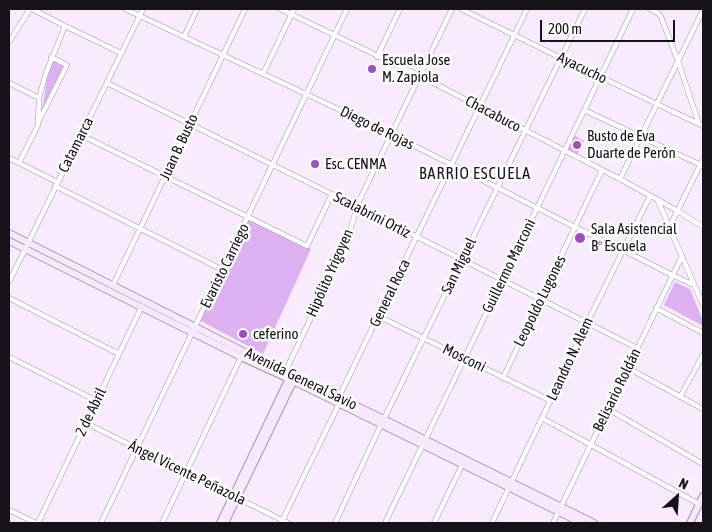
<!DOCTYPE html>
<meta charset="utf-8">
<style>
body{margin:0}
#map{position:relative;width:712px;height:532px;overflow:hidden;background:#f7ebfd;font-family:"Asap Condensed",sans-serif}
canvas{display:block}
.frame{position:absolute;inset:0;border:10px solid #17121a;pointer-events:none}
.north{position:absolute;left:652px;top:472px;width:50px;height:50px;-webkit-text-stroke:4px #fdfdfd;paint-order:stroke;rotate:26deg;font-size:14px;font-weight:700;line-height:20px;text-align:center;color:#17121a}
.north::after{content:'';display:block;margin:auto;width:18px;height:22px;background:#17121a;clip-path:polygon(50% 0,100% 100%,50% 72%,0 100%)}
.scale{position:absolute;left:540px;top:20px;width:135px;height:22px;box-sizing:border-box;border:2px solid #17121a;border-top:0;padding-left:6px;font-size:15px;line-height:18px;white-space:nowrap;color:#17121a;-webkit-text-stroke:4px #fdfdfd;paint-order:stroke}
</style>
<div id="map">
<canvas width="712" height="532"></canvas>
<div class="frame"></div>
<div class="north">N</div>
<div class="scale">200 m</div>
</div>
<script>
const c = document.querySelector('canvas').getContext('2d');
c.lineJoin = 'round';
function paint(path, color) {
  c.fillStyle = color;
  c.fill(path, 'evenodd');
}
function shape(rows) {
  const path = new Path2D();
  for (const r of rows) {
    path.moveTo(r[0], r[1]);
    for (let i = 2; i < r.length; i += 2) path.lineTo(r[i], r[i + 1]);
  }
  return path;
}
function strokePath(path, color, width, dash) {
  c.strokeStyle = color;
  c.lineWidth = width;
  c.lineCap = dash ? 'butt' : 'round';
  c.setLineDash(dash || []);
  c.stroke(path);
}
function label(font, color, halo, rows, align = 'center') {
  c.font = font + ' "Asap Condensed",sans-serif';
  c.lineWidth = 5;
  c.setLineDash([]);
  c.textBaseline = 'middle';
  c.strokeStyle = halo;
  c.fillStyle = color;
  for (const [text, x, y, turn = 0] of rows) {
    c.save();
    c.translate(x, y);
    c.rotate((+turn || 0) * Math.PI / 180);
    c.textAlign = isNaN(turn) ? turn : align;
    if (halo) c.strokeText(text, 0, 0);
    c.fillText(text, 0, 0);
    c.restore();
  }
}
paint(shape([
 [52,60,65,67,42,111,47,79],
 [572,134,584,141,576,157,565,151],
 [248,217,311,249,263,354,199,320],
 [675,282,690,289,703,321,703,326,664,305]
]), '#ddb1f1');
const minor = shape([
 [32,9,65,26,121,53],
 [125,9,391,134,575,227,623,250,672,275,694,285],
 [280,9,420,76,620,179,678,211,703,227],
 [461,9,561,58,703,126],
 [650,9,658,13,661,17,678,61,699,124],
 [184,37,197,9],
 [9,42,30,9],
 [377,57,400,9],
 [263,74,294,9],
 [9,83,39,98],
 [107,83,356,206,637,348],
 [584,110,703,166],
 [39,121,67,65,51,57],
 [81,135,307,246,332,194],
 [9,158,57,182],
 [19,163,38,125,39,98,46,73,65,26],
 [620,179,703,10],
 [55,186,223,270],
 [658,201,703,305],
 [670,226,703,159],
 [9,282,143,9],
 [113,285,245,9],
 [9,298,119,354],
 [656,308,703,333],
 [378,316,464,358,551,401],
 [9,357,97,401],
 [628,368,703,409],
 [292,373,288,366,346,244,359,201,452,9],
 [503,378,602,170],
 [680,397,703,355],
 [608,409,703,464],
 [542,418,699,504],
 [86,423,288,523],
 [9,510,36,523],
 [38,523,142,306],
 [101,523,347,9],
 [162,523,241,357],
 [281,523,337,408,339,397,378,316,527,9],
 [335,523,379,429,585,9],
 [385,523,633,9],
 [434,523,462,465],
 [492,523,587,323,650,196],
 [553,523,682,256]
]);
const secondary = shape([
 [9,233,241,350,339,397,594,523],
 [9,241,241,357,289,379,581,523],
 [220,523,290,376],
 [225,523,293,382],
 [690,523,703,496]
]);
strokePath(minor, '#a496aa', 5.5);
strokePath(secondary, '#a496aa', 8);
strokePath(minor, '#fff', 4.5);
strokePath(secondary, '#f8e8ff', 6);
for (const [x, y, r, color] of [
 [372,69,5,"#9e4ebe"],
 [577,145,5,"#9e4ebe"],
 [315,164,5,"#9e4ebe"],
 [580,238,6,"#9e4ebe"],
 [243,334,5,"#9e4ebe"]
]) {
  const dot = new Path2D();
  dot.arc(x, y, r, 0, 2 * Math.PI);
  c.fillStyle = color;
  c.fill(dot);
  strokePath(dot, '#fdfdfd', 2);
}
label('15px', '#17121a', '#fdfdfd', [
 ["Escuela Jose",382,60],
 ["M. Zapiola",382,77],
 ["Busto de Eva",587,136],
 ["Duarte de Perón",587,153],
 ["Esc. CENMA",325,164],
 ["Sala Asistencial",591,229],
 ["Bº Escuela",591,246],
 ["ceferino",253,334]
], 'left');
label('15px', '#17121a', '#fdfdfd', [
 ["Ayacucho",582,68,26],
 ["Chacabuco",493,114,28],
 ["Diego de Rojas",377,128,26],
 ["Catamarca",76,145,-63],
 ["Juan B. Busto",179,147,-65],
 ["Scalabrini Ortiz",372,215,27],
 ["Evaristo Carriego",225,266,-64],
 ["San Miguel",459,266,-64],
 ["Guillermo Marconi",509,266,-64],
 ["Hipólito Yrigoyen",330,273,-66],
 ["General Roca",390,293,-64],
 ["Leopoldo Lugones",540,301,-64],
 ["Mosconi",464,358,26],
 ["Leandro N. Alem",570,359,-65],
 ["Avenida General Savio",301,379,26],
 ["Belisario Roldán",617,390,-64],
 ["2 de Abril",91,412,-64],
 ["Ángel Vicente Peñazola",187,473,26]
]);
c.letterSpacing = '1px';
label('16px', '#17121a', '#fdfdfd', [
 ["BARRIO ESCUELA",475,174]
]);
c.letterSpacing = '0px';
</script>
